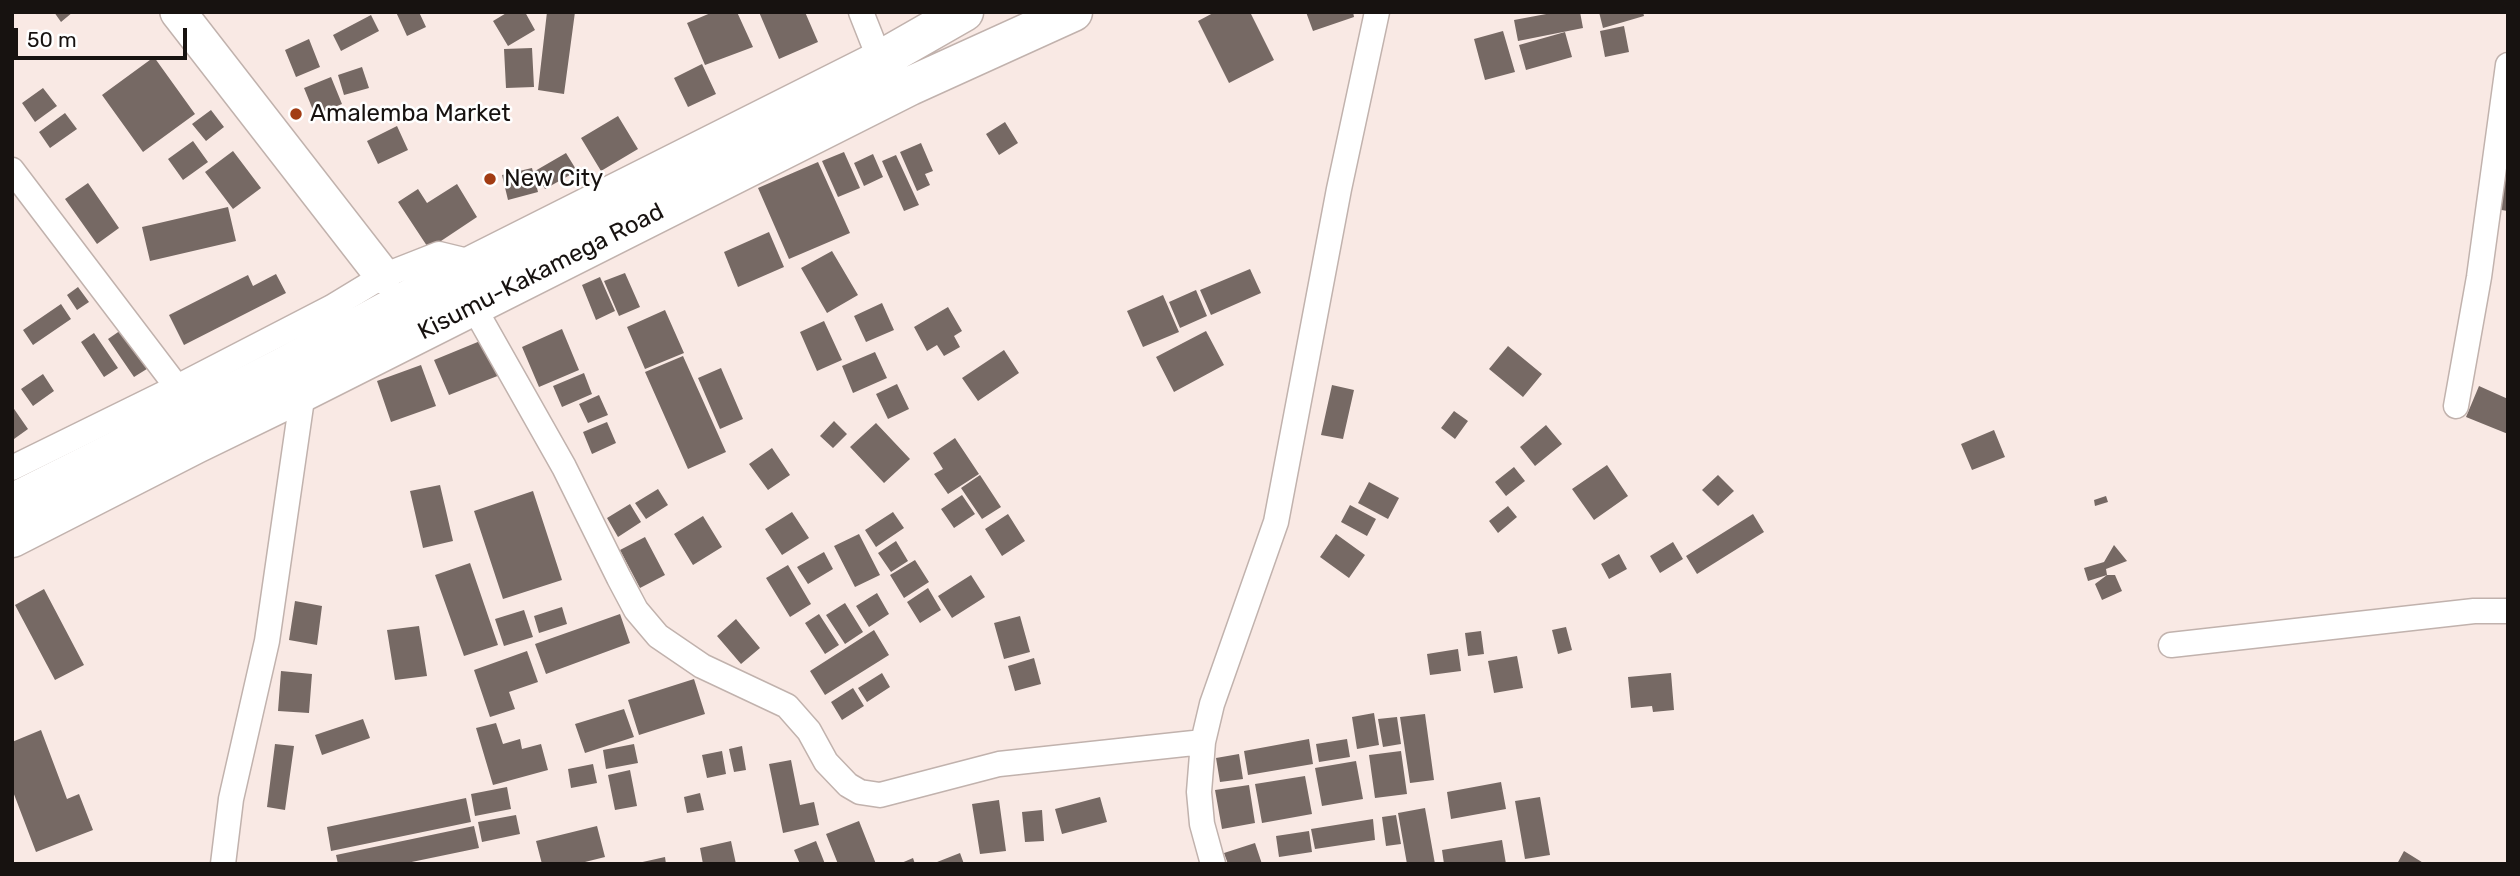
<!DOCTYPE html>
<style>
body{margin:0}
#map{position:relative;width:2520px;height:876px;overflow:hidden;background:#f9e9e4;font-family:Rubik,sans-serif}
canvas{display:block}
.frame{position:absolute;inset:0;border:14px solid #171210;pointer-events:none}
.scale{position:absolute;left:14px;top:28px;width:173px;height:32px;box-sizing:border-box;border:4px solid #171210;border-top:0;padding-left:9px;font-size:21px;line-height:24px;white-space:nowrap;color:#171210;-webkit-text-stroke:5px #fff;paint-order:stroke}
</style>
<div id="map">
<canvas width="2520" height="876"></canvas>
<div class="frame"></div>
<div class="scale">50 m</div>
</div>
<script>
const c = document.querySelector('canvas').getContext('2d');
c.lineJoin = 'round';
function paint(path, color) {
  c.fillStyle = color;
  c.fill(path, 'evenodd');
}
function shape(rows) {
  const path = new Path2D();
  for (const r of rows) {
    path.moveTo(r[0], r[1]);
    for (let i = 2; i < r.length; i += 2) path.lineTo(r[i], r[i + 1]);
  }
  return path;
}
function strokePath(path, color, width, dash) {
  c.strokeStyle = color;
  c.lineWidth = width;
  c.lineCap = dash ? 'butt' : 'round';
  c.setLineDash(dash || []);
  c.stroke(path);
}
function label(font, color, halo, rows, align = 'center') {
  c.font = font + ' Rubik,sans-serif';
  c.lineWidth = 5;
  c.setLineDash([]);
  c.textBaseline = 'middle';
  c.strokeStyle = halo;
  c.fillStyle = color;
  for (const [text, x, y, turn = 0] of rows) {
    c.save();
    c.translate(x, y);
    c.rotate((+turn || 0) * Math.PI / 180);
    c.textAlign = isNaN(turn) ? turn : align;
    if (halo) c.strokeText(text, 0, 0);
    c.fillText(text, 0, 0);
    c.restore();
  }
}
paint(shape([
 [54,12,73,12,61,22],
 [396,12,419,12,426,27,407,36],
 [508,12,525,12,535,30,508,46,493,21],
 [547,12,575,12,564,94,538,90],
 [713,12,737,12,753,47,705,65,687,23],
 [759,12,805,12,818,42,779,59],
 [1215,12,1250,12,1274,60,1229,83,1198,21],
 [1306,12,1353,12,1354,17,1313,31],
 [1557,12,1580,12,1583,28,1518,41,1514,20],
 [1599,12,1643,12,1644,16,1603,28],
 [371,15,379,31,341,51,333,35],
 [1624,26,1629,52,1605,57,1600,31],
 [1503,31,1515,72,1485,80,1474,39],
 [1565,32,1572,57,1526,70,1519,45],
 [309,39,320,67,296,77,285,50],
 [532,48,534,87,506,88,504,49],
 [154,57,195,114,143,152,102,95],
 [702,64,716,94,688,107,674,78],
 [362,67,369,88,344,95,338,75],
 [331,77,342,104,315,115,304,88],
 [43,88,57,106,35,122,22,103],
 [211,110,224,127,206,141,192,124],
 [65,113,77,129,50,148,39,132],
 [618,116,638,149,601,171,581,138],
 [1005,122,1018,143,999,155,986,134],
 [397,126,408,150,378,164,367,141],
 [193,141,208,162,183,180,168,159],
 [921,143,933,171,925,174,930,185,917,191,900,152],
 [233,151,261,188,233,209,205,172],
 [844,152,860,188,838,197,822,161],
 [566,153,577,171,545,189,535,171],
 [873,154,883,177,864,186,854,163],
 [896,155,919,205,904,211,882,161],
 [818,162,850,233,789,259,758,188],
 [532,168,538,192,508,200,502,175],
 [2501,172,2508,174,2508,211,2495,209],
 [88,183,119,228,97,244,65,199],
 [457,184,477,217,429,249,398,202,418,189,427,203],
 [228,207,236,241,150,261,142,227],
 [769,232,784,267,738,287,724,252],
 [832,251,858,295,827,313,801,268],
 [1250,269,1261,293,1211,315,1200,290],
 [625,273,640,307,619,316,604,281],
 [276,274,286,293,184,345,169,315,248,275,253,286],
 [600,277,615,311,596,320,582,285],
 [78,287,89,302,77,310,67,295],
 [1196,290,1207,316,1180,328,1169,302],
 [1163,295,1179,332,1143,347,1127,311],
 [882,303,894,330,866,342,854,316],
 [61,304,71,319,33,345,23,330],
 [948,307,962,331,954,336,960,347,944,356,937,345,927,351,914,327],
 [665,310,684,353,645,369,627,327],
 [824,321,842,360,817,371,800,332],
 [124,328,150,367,134,377,108,339],
 [562,329,579,370,539,387,522,347],
 [1206,331,1224,365,1174,392,1156,357],
 [94,333,118,368,104,377,81,342],
 [485,339,500,375,449,395,434,360],
 [1508,346,1542,374,1523,397,1489,369],
 [1004,350,1019,373,978,401,962,378],
 [875,352,887,378,853,393,842,366],
 [683,356,726,452,688,469,645,372],
 [421,365,436,406,391,422,377,381],
 [721,368,743,419,720,429,698,378],
 [584,373,592,394,562,407,553,386],
 [43,374,54,391,33,406,21,389],
 [897,384,909,409,888,419,876,394],
 [1332,385,1354,390,1343,439,1321,435],
 [2479,386,2508,399,2508,434,2466,417],
 [599,395,608,415,588,423,579,404],
 [12,406,28,429,14,439,12,437],
 [1454,411,1468,421,1455,439,1441,428],
 [834,421,847,434,833,448,820,436],
 [607,422,616,443,592,454,583,432],
 [876,423,910,459,884,483,850,447],
 [1546,425,1562,444,1535,466,1520,447],
 [1994,430,2005,457,1972,470,1961,444],
 [955,438,979,474,948,494,934,474,943,469,933,453],
 [772,448,790,475,768,490,749,464],
 [1607,465,1628,496,1594,520,1572,489],
 [1514,467,1525,481,1506,496,1495,482],
 [980,475,1001,507,982,519,961,488],
 [1718,475,1734,491,1718,506,1702,490],
 [1369,482,1399,498,1388,519,1358,503],
 [440,485,453,541,423,548,410,491],
 [658,489,668,505,646,519,635,503],
 [533,491,562,580,503,599,474,511],
 [962,495,975,514,954,528,941,509],
 [2106,496,2108,502,2095,506,2094,500],
 [630,504,641,522,618,537,607,518],
 [1350,505,1376,519,1367,536,1341,522],
 [1508,506,1517,517,1498,533,1489,521],
 [792,512,809,538,782,555,765,529],
 [893,512,904,528,876,547,865,530],
 [1008,514,1025,541,1002,556,985,529],
 [1753,514,1764,532,1697,574,1686,556],
 [703,516,722,547,693,565,674,534],
 [859,534,880,575,855,587,834,546],
 [1336,534,1365,555,1349,578,1320,557],
 [645,537,665,575,640,588,620,550],
 [896,541,908,561,891,572,878,553],
 [1673,542,1683,559,1660,573,1650,556],
 [2114,545,2127,561,2106,569,2107,575,2088,581,2084,568,2104,562],
 [824,552,833,569,808,584,797,567],
 [1619,554,1627,569,1609,579,1601,564],
 [915,560,929,582,904,598,890,575],
 [470,563,498,645,464,656,435,575],
 [788,565,811,604,790,617,766,578],
 [971,575,985,597,952,618,938,596],
 [2107,575,2115,575,2122,591,2102,600,2095,584],
 [928,588,941,610,920,623,907,602],
 [44,589,84,665,55,680,15,605],
 [877,593,889,614,869,627,856,606],
 [295,601,322,606,317,645,289,640],
 [845,603,863,632,845,644,826,615],
 [562,607,567,624,539,633,534,616],
 [524,610,533,637,504,646,495,619],
 [620,614,630,643,546,674,535,644],
 [819,614,839,645,825,654,805,623],
 [1020,616,1030,652,1004,659,994,623],
 [736,619,760,648,741,664,717,636],
 [419,626,427,676,395,680,387,630],
 [1566,627,1572,650,1558,654,1552,630],
 [874,630,889,655,825,695,810,671],
 [1481,631,1484,654,1468,656,1465,633],
 [1458,649,1461,671,1430,675,1427,654],
 [527,651,538,682,509,692,515,709,490,717,474,670],
 [1517,656,1523,688,1494,693,1488,661],
 [1034,658,1041,684,1015,691,1008,666],
 [281,671,312,674,309,713,278,711],
 [882,673,890,687,867,702,858,688],
 [1671,673,1674,710,1653,712,1652,706,1631,708,1628,677],
 [694,679,705,714,639,735,628,700],
 [853,688,864,706,842,720,831,702],
 [624,709,634,737,585,753,575,724],
 [1374,713,1379,745,1357,749,1352,717],
 [1425,714,1434,780,1410,783,1400,717],
 [1397,717,1401,744,1383,747,1378,719],
 [363,719,370,738,322,755,315,735],
 [496,723,503,744,520,739,522,749,541,744,548,770,493,785,476,728],
 [41,730,67,799,79,794,93,830,36,852,12,789,12,742],
 [1309,739,1313,764,1248,775,1244,751],
 [1347,739,1350,757,1319,762,1316,744],
 [275,744,294,746,285,810,267,807],
 [634,744,638,763,606,769,603,750],
 [742,746,746,770,734,772,729,749],
 [722,751,726,774,707,778,702,755],
 [1401,751,1407,794,1375,798,1369,755],
 [1239,754,1243,779,1220,782,1216,758],
 [791,760,800,805,814,802,819,825,783,833,769,764],
 [1356,761,1363,799,1322,806,1315,768],
 [593,764,597,783,571,788,568,769],
 [630,770,637,806,615,810,608,775],
 [1305,776,1312,814,1262,823,1255,784],
 [1501,782,1506,809,1451,819,1447,792],
 [1249,785,1255,823,1222,829,1215,790],
 [507,787,511,809,475,816,471,794],
 [700,793,704,810,687,813,684,797],
 [1100,797,1107,822,1062,834,1055,809],
 [1540,797,1550,855,1525,859,1515,801],
 [466,798,471,822,331,851,327,827],
 [999,800,1006,851,980,854,972,804],
 [1425,808,1435,864,1407,864,1398,813],
 [1042,810,1044,841,1025,842,1022,812],
 [516,815,520,834,482,842,478,822],
 [1396,815,1401,844,1386,846,1382,817],
 [1373,819,1375,840,1315,849,1311,829],
 [859,821,876,864,838,864,826,834],
 [474,826,479,848,402,864,338,864,336,855],
 [597,826,605,857,577,864,542,864,536,841],
 [1309,831,1312,852,1279,857,1276,836],
 [1502,840,1506,864,1444,864,1442,850],
 [731,841,736,864,703,864,700,848],
 [816,841,825,864,800,864,794,850],
 [1255,843,1262,864,1228,864,1224,853],
 [2404,851,2425,864,2397,864],
 [960,853,964,864,932,864],
 [665,857,666,864,638,864,638,863],
 [913,858,915,864,899,864]
]), '#766964');
const street = shape([
 [861,12,880,60],
 [12,170,177,387],
 [473,306,564,467,619,578,636,610,658,636,702,666,787,706,809,731,826,762,848,785,860,792,880,795,999,764,1203,742],
 [2456,406,2479,277,2508,65],
 [12,468,177,387,332,307,383,276,439,254,476,263],
 [2171,645,2474,611,2508,611],
 [223,864,231,799,267,641,303,392],
 [1213,864,1202,824,1199,792,1203,742,1212,704,1276,522,1339,189,1377,12]
]);
const secondary = shape([
 [178,12,383,276]
]);
const highway = shape([
 [12,503,281,368,476,263,880,60,964,12],
 [12,538,196,444,303,392,910,86,1073,12]
]);
strokePath(street, '#c1b2ad', 27);
strokePath(secondary, '#c1b2ad', 38);
strokePath(highway, '#c1b2ad', 41);
strokePath(street, '#fff', 24);
strokePath(secondary, '#fff', 35);
strokePath(highway, '#fff', 38);
for (const [x, y, r, color] of [
 [296,114,7,"#a23c13"],
 [490,179,7,"#a23c13"]
]) {
  const dot = new Path2D();
  dot.arc(x, y, r, 0, 2 * Math.PI);
  c.fillStyle = color;
  c.fill(dot);
  strokePath(dot, '#fff', 2.5);
}
label('24px', '#171210', '#fff', [
 ["Amalemba Market",310,114],
 ["New City",504,179]
], 'left');
label('24px', '#171210', '#fff', [
 ["Kisumu-Kakamega Road",541,272,-27]
]);
</script>
